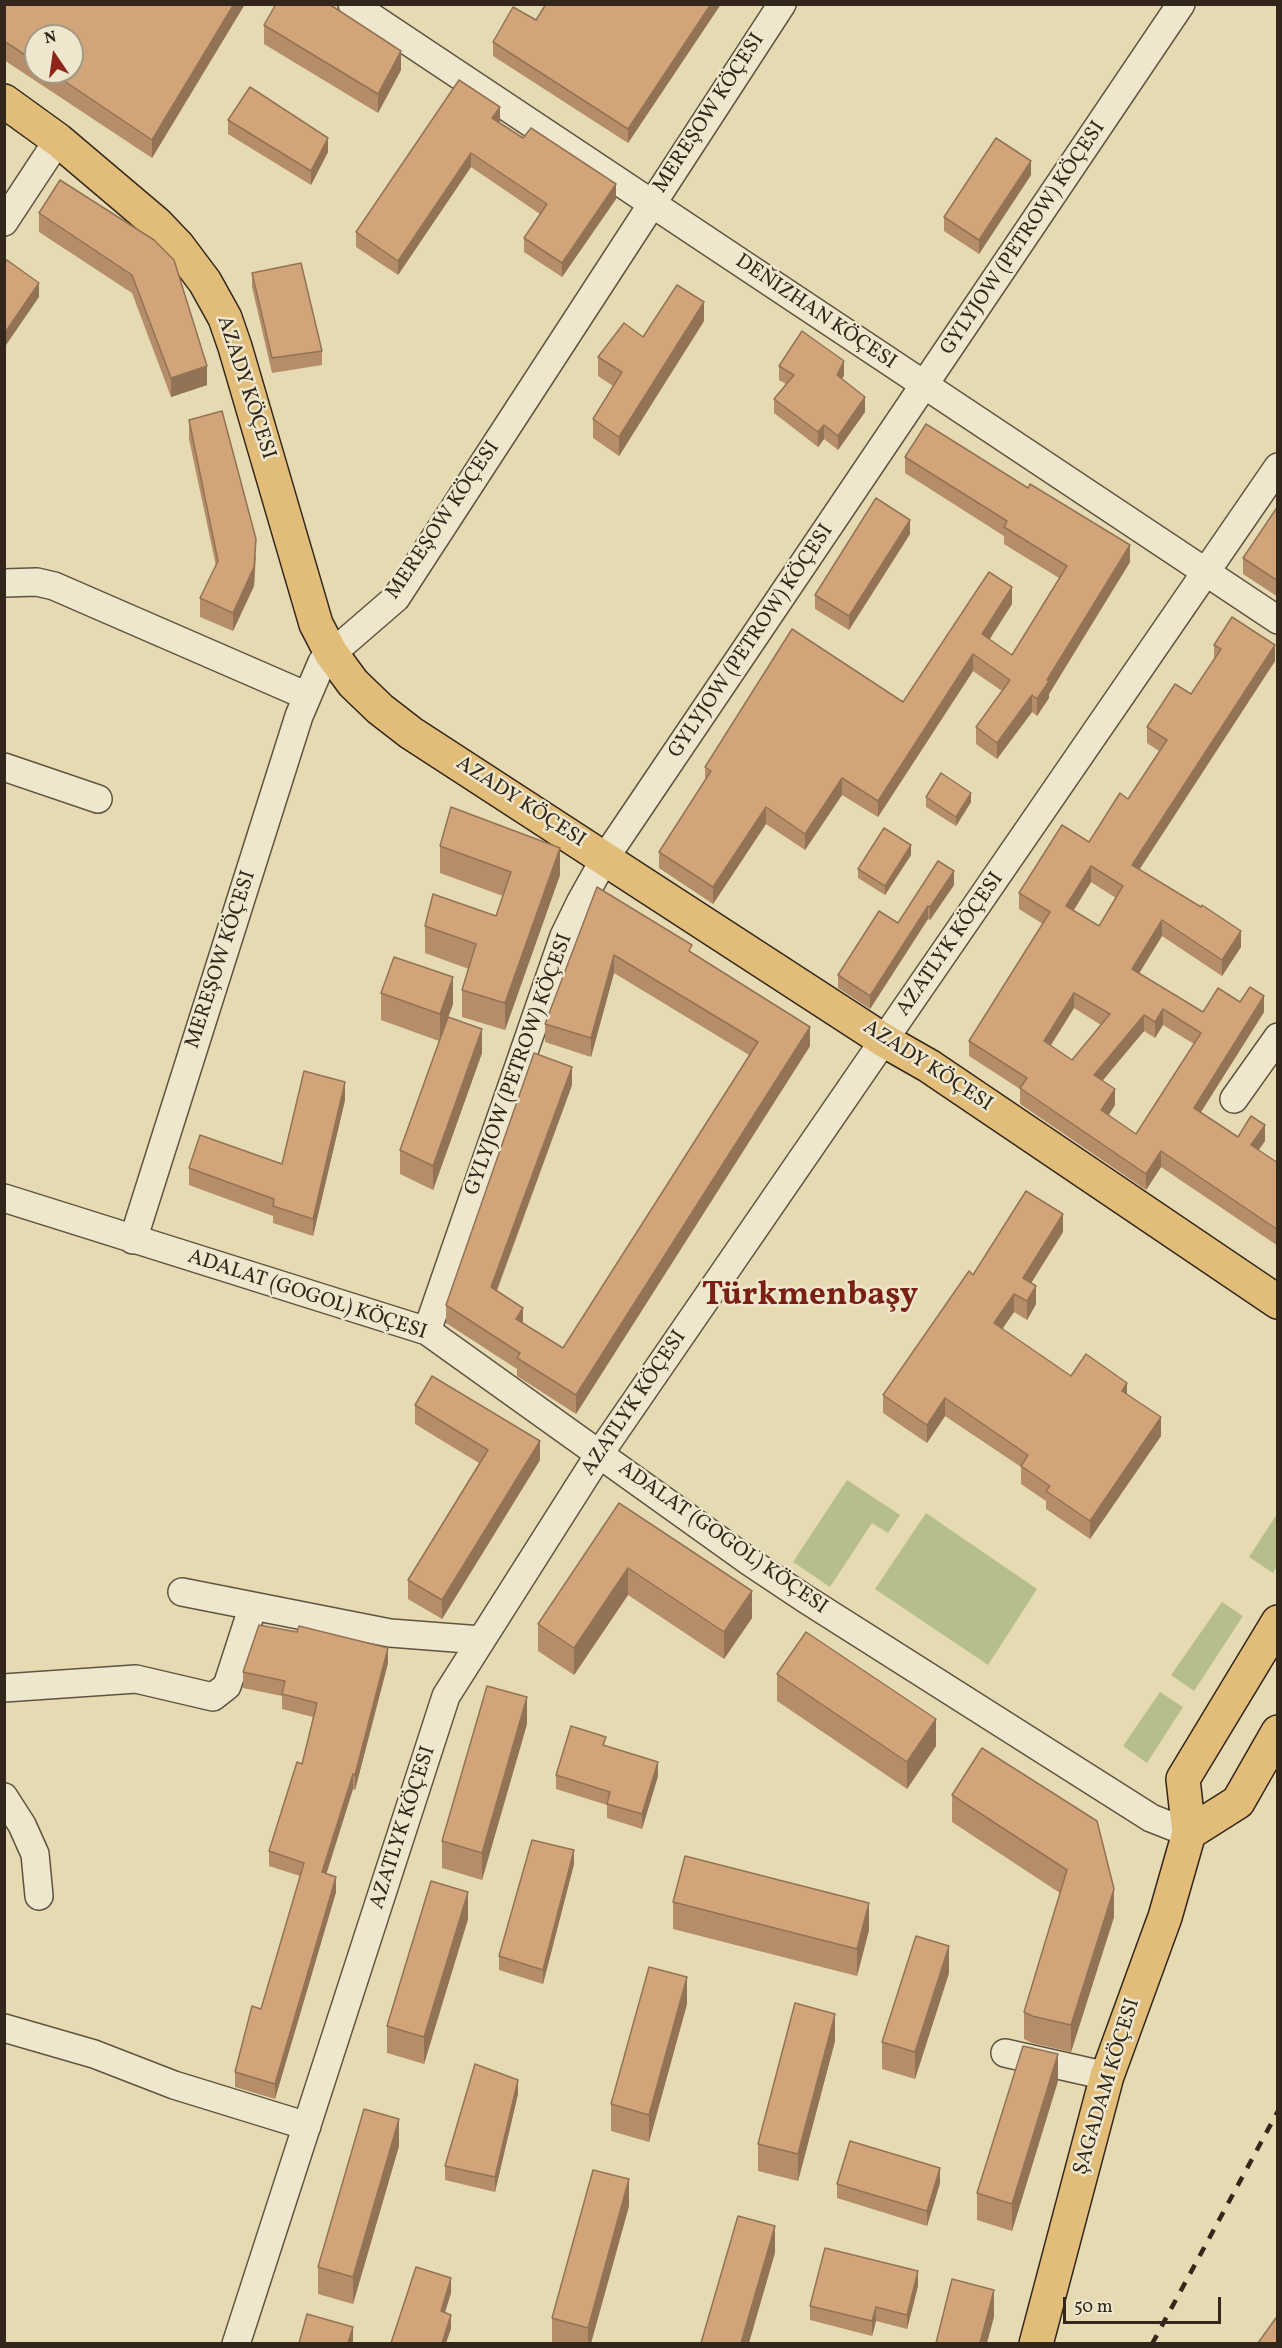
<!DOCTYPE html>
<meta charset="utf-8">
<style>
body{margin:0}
#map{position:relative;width:1282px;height:2348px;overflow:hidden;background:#e5dab2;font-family:Vollkorn,serif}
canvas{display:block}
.frame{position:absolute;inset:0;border:6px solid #33261a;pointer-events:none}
.north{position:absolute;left:24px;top:24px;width:60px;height:60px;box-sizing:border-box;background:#eee7cd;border:2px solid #a39a85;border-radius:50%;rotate:347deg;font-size:16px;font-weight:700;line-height:24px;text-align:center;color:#33261a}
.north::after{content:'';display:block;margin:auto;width:21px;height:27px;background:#8f2418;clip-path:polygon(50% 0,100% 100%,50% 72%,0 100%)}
.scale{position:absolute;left:1063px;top:2297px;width:158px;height:27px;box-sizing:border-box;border:3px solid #33261a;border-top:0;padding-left:8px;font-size:18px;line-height:21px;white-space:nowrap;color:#33261a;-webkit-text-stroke:4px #eee7cd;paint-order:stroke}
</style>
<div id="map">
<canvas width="1282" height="2348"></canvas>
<div class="frame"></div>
<div class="north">N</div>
<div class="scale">50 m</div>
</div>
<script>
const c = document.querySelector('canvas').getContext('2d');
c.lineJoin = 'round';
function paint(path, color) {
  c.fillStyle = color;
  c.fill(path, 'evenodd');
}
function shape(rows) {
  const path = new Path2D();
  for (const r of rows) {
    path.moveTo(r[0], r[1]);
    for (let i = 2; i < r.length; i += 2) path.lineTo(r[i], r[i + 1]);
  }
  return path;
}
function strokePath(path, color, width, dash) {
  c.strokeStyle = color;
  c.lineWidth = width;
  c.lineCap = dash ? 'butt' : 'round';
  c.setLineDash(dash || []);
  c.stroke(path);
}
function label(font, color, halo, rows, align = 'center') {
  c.font = font + ' Vollkorn,serif';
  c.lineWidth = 5;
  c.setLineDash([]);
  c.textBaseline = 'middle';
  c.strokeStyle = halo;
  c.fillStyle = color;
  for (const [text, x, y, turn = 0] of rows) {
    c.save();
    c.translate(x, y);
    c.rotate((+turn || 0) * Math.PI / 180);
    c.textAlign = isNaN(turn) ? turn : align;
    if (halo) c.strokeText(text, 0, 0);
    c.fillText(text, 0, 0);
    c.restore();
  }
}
paint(shape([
 [847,1480,900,1515,888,1533,872,1523,830,1587,793,1562],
 [926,1513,1037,1589,988,1665,875,1589],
 [1277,1514,1277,1566,1273,1573,1249,1557],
 [1222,1602,1243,1616,1194,1691,1171,1675],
 [1160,1692,1183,1707,1147,1763,1123,1746]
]), '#b6bf8c');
const minor = shape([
 [352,4,1278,620],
 [4,222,58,140],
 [4,583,37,582,54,586,307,696],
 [4,767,98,799],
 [1234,1099,1278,1037],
 [4,1198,427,1331,750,1562,804,1598,1151,1818,1189,1833],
 [133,1240,299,716,322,662,396,598,782,4],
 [427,1331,564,936,581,901,605,858,1181,4],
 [182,1592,390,1633,481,1640],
 [4,1688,136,1679,213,1697,227,1686,253,1606],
 [4,1797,22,1825,35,1854,39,1896],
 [4,2028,94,2054,174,2085,307,2126],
 [1005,2053,1107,2076],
 [236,2344,446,1696,600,1453,1278,467]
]);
const major = shape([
 [4,101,58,140,156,223,178,246,205,282,225,318,235,347,316,624,331,653,353,683,380,709,411,733,885,1041,929,1066,1278,1302]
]);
const highway = shape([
 [1189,1833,1238,1802,1278,1732],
 [1036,2344,1107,2076,1165,1917,1189,1833,1183,1779,1278,1622]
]);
strokePath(minor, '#605340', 30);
strokePath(major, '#33261a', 36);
strokePath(highway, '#33261a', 36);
strokePath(minor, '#eee7cd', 27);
strokePath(major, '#e2bd79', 33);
strokePath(highway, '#e2bd79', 33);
strokePath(shape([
 [1152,2344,1278,2111]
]), '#33261a', 4.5, [10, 10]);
paint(shape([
 [4,4,245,4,152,158,4,60],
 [36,36,72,72,36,72],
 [721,4,628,143,493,56,493,42,536,20],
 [264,25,401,70,378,113,264,44],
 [228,120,328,152,311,185,228,134],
 [500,121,499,122,523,138,616,199,562,277,524,252,524,238,540,214,471,167,398,275,356,247,356,232],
 [1031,175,979,254,944,231,944,217],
 [39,213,154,240,207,385,171,397,132,293,39,232],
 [252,273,322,351,322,365,272,373,252,287],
 [704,321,619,456,593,438,593,419,613,386,598,376,598,357,643,337],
 [779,366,844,375,842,379,865,412,838,450,824,439,818,447,774,413,774,399,786,384,779,380],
 [189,420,256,558,254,586,233,631,200,617,200,598,216,566,189,439],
 [905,457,1130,562,1049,694,1049,698,1037,716,1032,712,997,759,976,744,976,727,1002,691,973,671,878,817,842,795,805,850,766,824,713,904,659,868,659,852,705,781,705,767,903,702,1012,604,989,640,1012,655,1059,578,1004,544,1004,536,905,473],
 [1278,506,1278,597,1243,574,1243,558],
 [910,534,849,630,815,609,815,595],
 [1214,645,1275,661,1139,869,1241,947,1222,976,1162,936,1139,973,1203,1012,1240,1002,1264,1012,1201,1112,1238,1137,1265,1141,1258,1150,1278,1163,1278,1246,1161,1167,1146,1190,1020,1104,1020,1089,969,1056,969,1041,1043,924,1019,909,1019,893,1089,842,1128,799,1159,751,1147,743,1147,727,1191,694,1214,660],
 [1091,882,1116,898,1099,926,1074,910],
 [1074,1008,1101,1025,1072,1060,1051,1045],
 [1163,1025,1194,1044,1136,1134,1109,1115,1115,1105,1102,1080,1144,1031,1155,1038],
 [926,797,971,802,956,826,926,807],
 [440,846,560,875,505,1030,462,1017,462,990,469,969,425,953,425,926,496,916,503,896,440,873],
 [911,855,885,895,858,878,858,869],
 [954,885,930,920,928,919,870,1009,838,988,838,975,898,923],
 [597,887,692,953,810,1046,576,1414,517,1376,517,1369,446,1323,446,1305,572,1085,497,1291,523,1323,563,1348,749,1055,614,973,591,1057,545,1042,545,1024],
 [381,993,453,1004,448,1017,482,1053,433,1190,400,1174,400,1150,439,1041,381,1020],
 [345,1100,313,1236,273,1223,273,1216,189,1185,189,1168,282,1164],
 [1063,1232,1031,1283,1036,1304,1027,1320,1014,1312,1002,1329,1071,1376,1127,1394,1161,1436,1090,1539,1046,1509,1046,1501,1021,1484,1021,1467,945,1416,927,1443,883,1413,883,1395,973,1275],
 [415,1405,540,1460,442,1619,408,1599,408,1580,479,1463,415,1424],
 [619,1503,752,1618,724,1659,628,1595,574,1675,538,1651,538,1624],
 [388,1663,355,1790,353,1789,326,1874,336,1892,275,2099,235,2087,235,2072,261,2009,300,1876,269,1866,269,1851,302,1764,313,1717,282,1709,282,1696,243,1688,243,1672],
 [777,1674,936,1746,907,1789,777,1701],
 [527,1724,482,1880,442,1868,442,1841],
 [606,1746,658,1776,642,1829,607,1818,607,1805,556,1789,556,1775],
 [952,1795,1097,1821,1114,1917,1071,2052,1032,2043,1024,2039,1024,2012,1060,1893,952,1822],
 [574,1864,543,1984,499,1970,499,1956],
 [673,1902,869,1930,857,1976,673,1929],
 [468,1919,424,2064,387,2053,387,2026],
 [949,1973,915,2079,882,2069,882,2042],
 [687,2004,649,2142,611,2131,611,2104],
 [835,2041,798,2181,758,2171,758,2144],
 [1058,2081,1012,2231,977,2220,977,2193],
 [518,2094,495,2192,445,2180,445,2166],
 [399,2146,353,2304,318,2294,318,2267],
 [940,2183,927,2226,837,2198,837,2184],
 [629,2206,591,2343,552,2343,552,2318],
 [918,2286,907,2329,876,2321,872,2336,810,2320,810,2306]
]), '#b58d69');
paint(shape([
 [234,4,245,4,152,158,152,140],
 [711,4,721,4,628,143,628,129],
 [401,51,401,70,378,113,378,94],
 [500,107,500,121,492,132,492,118],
 [328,138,328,152,311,185,311,171],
 [471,153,471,167,398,275,398,261],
 [1031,161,1031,175,979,254,979,240],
 [616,184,616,199,562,277,562,263],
 [39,283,39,297,4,348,4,334],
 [704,302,704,321,619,456,619,437],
 [844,361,844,375,837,389,837,375],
 [207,366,207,385,171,397,171,378],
 [865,397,865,412,838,450,838,436],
 [824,425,824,439,818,447,818,432],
 [910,520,910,534,849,630,849,616],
 [256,539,254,586,233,631,233,613],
 [1130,545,1130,562,1049,694,1049,698,1037,716,1037,699,1047,680],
 [1012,587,1012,604,982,651,982,634],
 [1275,645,1275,661,1132,881,1132,865],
 [973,654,973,671,878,817,878,801],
 [1032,695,1032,712,997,759,997,743],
 [842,778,842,795,805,850,805,834],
 [971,793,971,802,956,826,956,817],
 [766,807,766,824,713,904,713,887],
 [911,845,911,855,885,895,885,886],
 [560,848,560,875,505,1030,505,1003],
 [1091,866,1091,882,1066,922,1066,906],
 [954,871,954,885,930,920,930,907],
 [928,906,928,919,870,1009,870,996],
 [1162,920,1162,936,1132,985,1132,969],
 [1241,931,1241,947,1222,976,1222,960],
 [614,955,614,973,591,1057,591,1038],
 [453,977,453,1004,440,1041,440,1014],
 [1074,993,1074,1008,1044,1056,1044,1041],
 [1264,996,1264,1012,1194,1123,1194,1108],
 [1163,1009,1163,1025,1155,1038,1155,1022],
 [1144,1015,1144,1031,1094,1091,1094,1075],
 [810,1027,810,1046,576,1414,576,1395],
 [482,1029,482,1053,433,1190,433,1166],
 [572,1067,572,1085,491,1305,491,1287],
 [345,1082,345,1100,313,1236,313,1219],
 [1115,1089,1115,1105,1101,1126,1101,1110],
 [1265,1125,1265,1141,1251,1161,1251,1145],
 [1161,1151,1161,1167,1146,1190,1146,1174],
 [1063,1214,1063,1232,1023,1296,1023,1278],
 [1036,1286,1036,1304,1027,1320,1027,1301],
 [1014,1294,1014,1312,994,1341,994,1323],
 [523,1308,523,1326,516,1319],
 [1127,1383,1127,1401,1122,1391],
 [945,1398,945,1416,927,1443,927,1425],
 [1161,1417,1161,1436,1090,1539,1090,1521],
 [540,1441,540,1460,442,1619,442,1600],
 [628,1568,628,1595,574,1675,574,1648],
 [752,1591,752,1618,724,1659,724,1632],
 [388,1648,388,1663,355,1790,355,1775],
 [527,1697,527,1724,482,1880,482,1853],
 [936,1719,936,1746,907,1789,907,1762],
 [658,1762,658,1776,642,1829,642,1814],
 [353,1774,353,1789,322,1888,322,1872],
 [574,1850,574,1864,543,1984,543,1970],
 [336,1877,336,1892,275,2099,275,2084],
 [1114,1889,1114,1917,1071,2052,1071,2025],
 [468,1892,468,1919,424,2064,424,2037],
 [869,1903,869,1930,857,1976,857,1949],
 [949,1946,949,1973,915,2079,915,2052],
 [687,1977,687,2004,649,2142,649,2115],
 [835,2014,835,2041,798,2181,798,2154],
 [1058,2054,1058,2081,1012,2231,1012,2204],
 [518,2080,518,2094,495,2192,495,2177],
 [399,2119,399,2146,353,2304,353,2277],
 [940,2168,940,2183,927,2226,927,2211],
 [629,2179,629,2206,591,2343,588,2343,588,2328],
 [775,2226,775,2253,749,2343,741,2343],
 [918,2271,918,2286,907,2329,907,2315],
 [451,2278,451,2293,441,2326,441,2311],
 [994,2290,994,2317,987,2343,980,2343],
 [876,2307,876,2321,872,2336,872,2321],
 [451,2315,451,2329,446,2343,442,2343],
 [353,2327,353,2343,348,2343]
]), '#937355');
const building = shape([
 [4,4,234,4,152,140,51,72,72,72,72,36,36,36,36,62,4,41,4,4],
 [276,4,329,4,401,51,378,94,264,25,276,4],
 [546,4,711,4,628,129,493,42,513,7,536,20,546,4],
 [459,80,500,107,492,118,523,138,531,128,616,184,562,263,524,238,547,204,471,153,398,261,356,232,459,80],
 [250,87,328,138,311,171,228,120,250,87],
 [996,138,1031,161,979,240,944,217,996,138],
 [60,180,154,240,174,260,207,366,171,378,132,275,39,213,60,180],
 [7,260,39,283,4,334,4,263,7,260],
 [301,263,322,351,272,358,252,273,301,263],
 [677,285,704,302,619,437,593,419,622,372,598,357,624,323,643,337,677,285],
 [802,331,844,361,837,375,865,397,838,436,824,425,818,432,774,399,794,375,779,366,802,331],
 [222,411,256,539,254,567,233,613,200,598,218,561,189,420,222,411],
 [926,424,1028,488,1030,484,1130,545,1047,680,1049,681,1037,699,1032,695,997,743,976,727,1010,680,973,654,878,801,842,778,805,834,766,807,713,887,659,852,711,771,705,767,792,629,903,702,989,572,1012,587,982,634,1012,655,1067,566,1004,527,1007,521,905,457,926,424],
 [876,498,910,520,849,616,815,595,876,498],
 [1278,506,1278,581,1243,558,1278,506],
 [1232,617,1275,645,1132,865,1201,907,1202,905,1241,931,1222,960,1162,920,1132,969,1203,1012,1218,988,1240,1002,1250,987,1264,996,1194,1108,1238,1137,1251,1116,1265,1125,1251,1145,1278,1163,1278,1230,1161,1151,1146,1174,1020,1088,1027,1078,969,1041,1050,912,1019,893,1062,825,1089,842,1120,793,1128,799,1167,740,1147,727,1175,684,1191,694,1221,649,1214,645,1232,617],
 [1091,866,1123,886,1099,926,1066,906,1091,866],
 [1074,993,1110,1014,1072,1060,1044,1041,1074,993],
 [1163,1009,1201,1033,1136,1134,1101,1110,1115,1089,1094,1075,1144,1015,1155,1022,1163,1009],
 [941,773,971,793,956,817,926,797,941,773],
 [451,807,560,848,505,1003,462,990,476,944,425,926,433,894,496,916,511,872,440,846,451,807],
 [884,828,911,845,885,886,858,869,884,828],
 [938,861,954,871,930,907,928,906,870,996,838,975,879,911,898,923,938,861],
 [597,887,692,945,689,951,810,1027,576,1395,517,1358,520,1353,446,1305,534,1053,572,1067,491,1287,523,1308,516,1319,563,1348,758,1042,614,955,591,1038,545,1024,597,887],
 [394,957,453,977,440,1014,381,993,394,957],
 [448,1017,482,1029,433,1166,400,1150,448,1017],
 [304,1071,345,1082,313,1219,273,1206,274,1199,189,1168,200,1135,282,1164,304,1071],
 [1026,1191,1063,1214,1023,1278,1036,1286,1027,1301,1014,1294,994,1323,1071,1376,1086,1354,1127,1383,1122,1391,1161,1417,1090,1521,1046,1491,1050,1486,1021,1466,1028,1455,945,1398,927,1425,883,1395,969,1271,973,1275,1026,1191],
 [432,1376,540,1441,442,1600,408,1580,488,1450,415,1405,432,1376],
 [619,1503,752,1591,724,1632,628,1568,574,1648,538,1624,619,1503],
 [259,1625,297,1632,299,1626,388,1648,355,1775,353,1774,322,1872,336,1877,275,2084,235,2072,252,2006,261,2009,304,1863,269,1851,297,1762,302,1764,317,1703,282,1694,285,1681,243,1672,259,1625],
 [806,1632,936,1719,907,1762,777,1674,806,1632],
 [487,1686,527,1697,482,1853,442,1841,487,1686],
 [571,1726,606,1737,603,1745,658,1762,642,1814,607,1804,610,1792,556,1775,571,1726],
 [982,1748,1097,1821,1114,1889,1071,2025,1032,2016,1024,2012,1067,1870,952,1795,982,1748],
 [532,1840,574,1850,543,1970,499,1956,532,1840],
 [685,1856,869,1903,857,1949,673,1902,685,1856],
 [431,1881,468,1892,424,2037,387,2026,431,1881],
 [916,1936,949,1946,915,2052,882,2042,916,1936],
 [649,1967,687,1977,649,2115,611,2104,649,1967],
 [795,2003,835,2014,798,2154,758,2144,795,2003],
 [1023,2046,1058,2054,1012,2204,977,2193,1023,2046],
 [475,2064,518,2080,495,2177,445,2166,475,2064],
 [364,2109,399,2119,353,2277,318,2267,364,2109],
 [850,2141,940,2168,927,2211,837,2184,850,2141],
 [593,2170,629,2179,588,2328,552,2318,593,2170],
 [738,2216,775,2226,741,2343,701,2343,738,2216],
 [825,2248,918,2271,907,2315,876,2307,872,2321,810,2306,825,2248],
 [416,2267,451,2278,441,2311,451,2315,442,2343,391,2343,416,2267],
 [952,2279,994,2290,980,2343,936,2343,952,2279],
 [307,2314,353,2327,348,2343,299,2343,307,2314],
 [1278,2315,1278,2343,1258,2343,1278,2315]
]);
paint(building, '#d2a47a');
strokePath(building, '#937355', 1.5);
label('21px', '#33261a', '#eee7cd', [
 ["MEREŞOW KÖÇESI",710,114,-57],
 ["GYLYJOW (PETROW) KÖÇESI",1024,239,-56],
 ["DEŇIZHAN KÖÇESI",815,313,34],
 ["AZADY KÖÇESI",245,388,72],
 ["MEREŞOW KÖÇESI",444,521,-56],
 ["GYLYJOW (PETROW) KÖÇESI",752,642,-56],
 ["AZADY KÖÇESI",520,803,33],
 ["AZATLYK KÖÇESI",951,945,-55],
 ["MEREŞOW KÖÇESI",222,960,-72],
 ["GYLYJOW (PETROW) KÖÇESI",520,1065,-70],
 ["AZADY KÖÇESI",927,1067,33],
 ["ADALAT (GOGOL) KÖÇESI",307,1296,18],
 ["AZATLYK KÖÇESI",635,1404,-56],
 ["ADALAT (GOGOL) KÖÇESI",722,1539,35],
 ["AZATLYK KÖÇESI",404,1828,-72],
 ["ŞAGADAM KÖÇESI",1108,2087,-73]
]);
label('bold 33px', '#7a1f14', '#eee7cd', [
 ["Türkmenbaşy",810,1298]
]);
</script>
